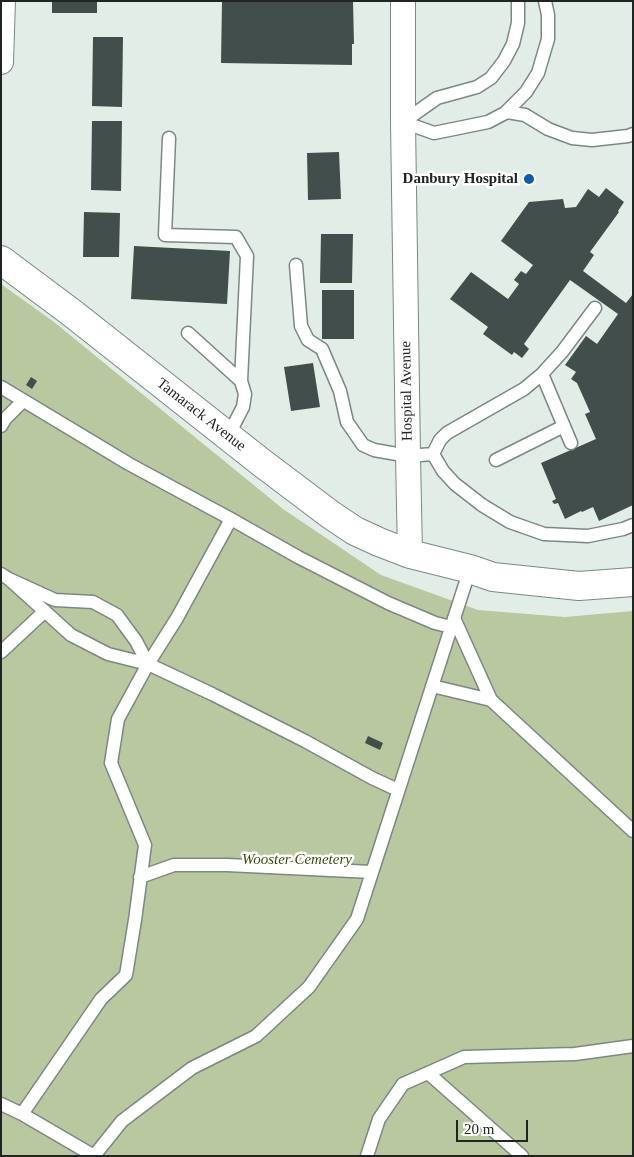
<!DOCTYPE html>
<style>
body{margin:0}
#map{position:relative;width:634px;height:1157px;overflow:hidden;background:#e1ede6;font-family:Georgia,serif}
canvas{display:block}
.frame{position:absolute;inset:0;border:2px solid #202422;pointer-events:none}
.scale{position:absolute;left:456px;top:1120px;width:72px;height:22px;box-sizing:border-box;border:2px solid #202422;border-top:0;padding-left:6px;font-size:15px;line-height:18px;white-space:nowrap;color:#202422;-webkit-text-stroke:4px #fff;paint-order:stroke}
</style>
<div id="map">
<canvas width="634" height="1157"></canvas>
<div class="frame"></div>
<div class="scale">20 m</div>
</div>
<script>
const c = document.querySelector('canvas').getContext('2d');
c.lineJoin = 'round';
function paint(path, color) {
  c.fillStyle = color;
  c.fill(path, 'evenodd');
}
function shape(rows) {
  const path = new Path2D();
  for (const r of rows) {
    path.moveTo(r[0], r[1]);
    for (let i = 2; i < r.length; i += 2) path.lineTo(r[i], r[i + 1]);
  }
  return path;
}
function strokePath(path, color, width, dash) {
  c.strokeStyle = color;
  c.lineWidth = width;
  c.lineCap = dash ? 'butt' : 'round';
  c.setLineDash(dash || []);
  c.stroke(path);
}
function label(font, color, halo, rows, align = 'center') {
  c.font = font + ' Georgia,serif';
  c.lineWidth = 5;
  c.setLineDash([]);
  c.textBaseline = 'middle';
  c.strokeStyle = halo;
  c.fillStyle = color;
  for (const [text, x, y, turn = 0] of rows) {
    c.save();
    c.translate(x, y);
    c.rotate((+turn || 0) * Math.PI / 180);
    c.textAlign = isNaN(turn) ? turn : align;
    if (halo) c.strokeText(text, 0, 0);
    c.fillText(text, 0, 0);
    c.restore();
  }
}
paint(shape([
 [1,284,54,322,283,509,381,575,478,610,565,617,633,611,633,1156,1,1156]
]), '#b9c89f');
paint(shape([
 [52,1,97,1,97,13,52,13],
 [222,1,353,1,354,44,352,44,352,65,221,63],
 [93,37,123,37,122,107,92,106],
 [92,121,122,121,121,191,91,190],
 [339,152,341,199,308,200,307,153],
 [606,188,624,202,618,211,619,212,590,252,594,255,583,271,626,303,633,294,633,505,599,521,593,507,582,512,581,511,565,519,558,503,554,504,552,501,556,499,541,463,596,439,585,414,590,412,577,383,571,379,576,372,565,365,586,336,597,344,618,314,570,280,524,344,529,349,522,358,514,352,512,355,483,334,488,327,450,299,471,272,508,299,519,284,514,280,521,271,526,274,533,265,501,241,529,202,563,199,565,208,576,207,588,189,599,197],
 [84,212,120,213,119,257,83,257],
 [321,234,353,234,352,283,320,283],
 [134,246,230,251,227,304,131,299],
 [322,290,354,290,354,339,322,339],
 [313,363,320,407,291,411,284,367],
 [31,377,37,381,32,389,26,385],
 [368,736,383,743,380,750,365,743]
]), '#424e4b');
const lane = shape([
 [506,112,526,92,538,73,548,39,548,15,545,1],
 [403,122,434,133,488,122,507,112,525,115,548,129,572,138,592,140,628,136,633,134],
 [403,122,437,98,477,87,491,78,504,61,513,44,518,23,518,1],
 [169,138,165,235,236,237,247,256,241,381],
 [296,265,301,326,308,340,322,349,340,391,347,422,363,445,374,450,408,456,433,454],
 [188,333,241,381,245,394,243,407,228,436],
 [542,374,571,443],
 [1,387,129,464,231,519,298,557,388,603,435,623,451,627],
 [1,426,5,419,23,401],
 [433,454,443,471,455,484,482,505,510,522,544,534,588,536,623,529,633,525],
 [433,454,440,440,447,433,524,389,542,374,562,352,595,308],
 [496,460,564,426],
 [1,574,9,579,71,635,108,654,148,664],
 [9,579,55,600,93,602,117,615,136,641,148,664,212,694,305,741,372,778,398,790],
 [454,618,491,700],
 [1,652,45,611],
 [432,686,491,700,633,831],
 [140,877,174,865,227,865,372,872],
 [428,1073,522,1156],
 [1,1104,22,1114,94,1156],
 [22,1114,101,999,126,975,135,920,145,845,111,763,118,719,148,664,177,618,231,519],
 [94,1156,122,1121,192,1068,256,1036,309,987,357,919,470,569],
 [367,1156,379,1119,403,1084,464,1057,575,1054,633,1046]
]);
const street = shape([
 [403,1,403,122,408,456,410,554],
 [1,62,3,1]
]);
const secondary = shape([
 [1,260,72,313,262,463,331,515,355,531,379,542,410,554,470,569,493,577,579,586,633,582]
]);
strokePath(lane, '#7d8882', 15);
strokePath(street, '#7d8882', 26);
strokePath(secondary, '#7d8882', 30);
strokePath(lane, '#fff', 12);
strokePath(street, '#fff', 24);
strokePath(secondary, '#fff', 28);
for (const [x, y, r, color] of [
 [529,179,6,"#095eac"]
]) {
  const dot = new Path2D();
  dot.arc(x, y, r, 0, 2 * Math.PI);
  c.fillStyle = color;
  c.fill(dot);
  strokePath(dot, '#fff', 2);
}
label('bold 15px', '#202422', '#fff', [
 ["Danbury Hospital",518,179]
], 'right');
label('15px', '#202422', '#fff', [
 ["Hospital Avenue",407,391,-91],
 ["Tamarack Avenue",201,415,38]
]);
label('italic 15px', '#3a4d02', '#fff', [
 ["Wooster Cemetery",297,860]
]);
</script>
